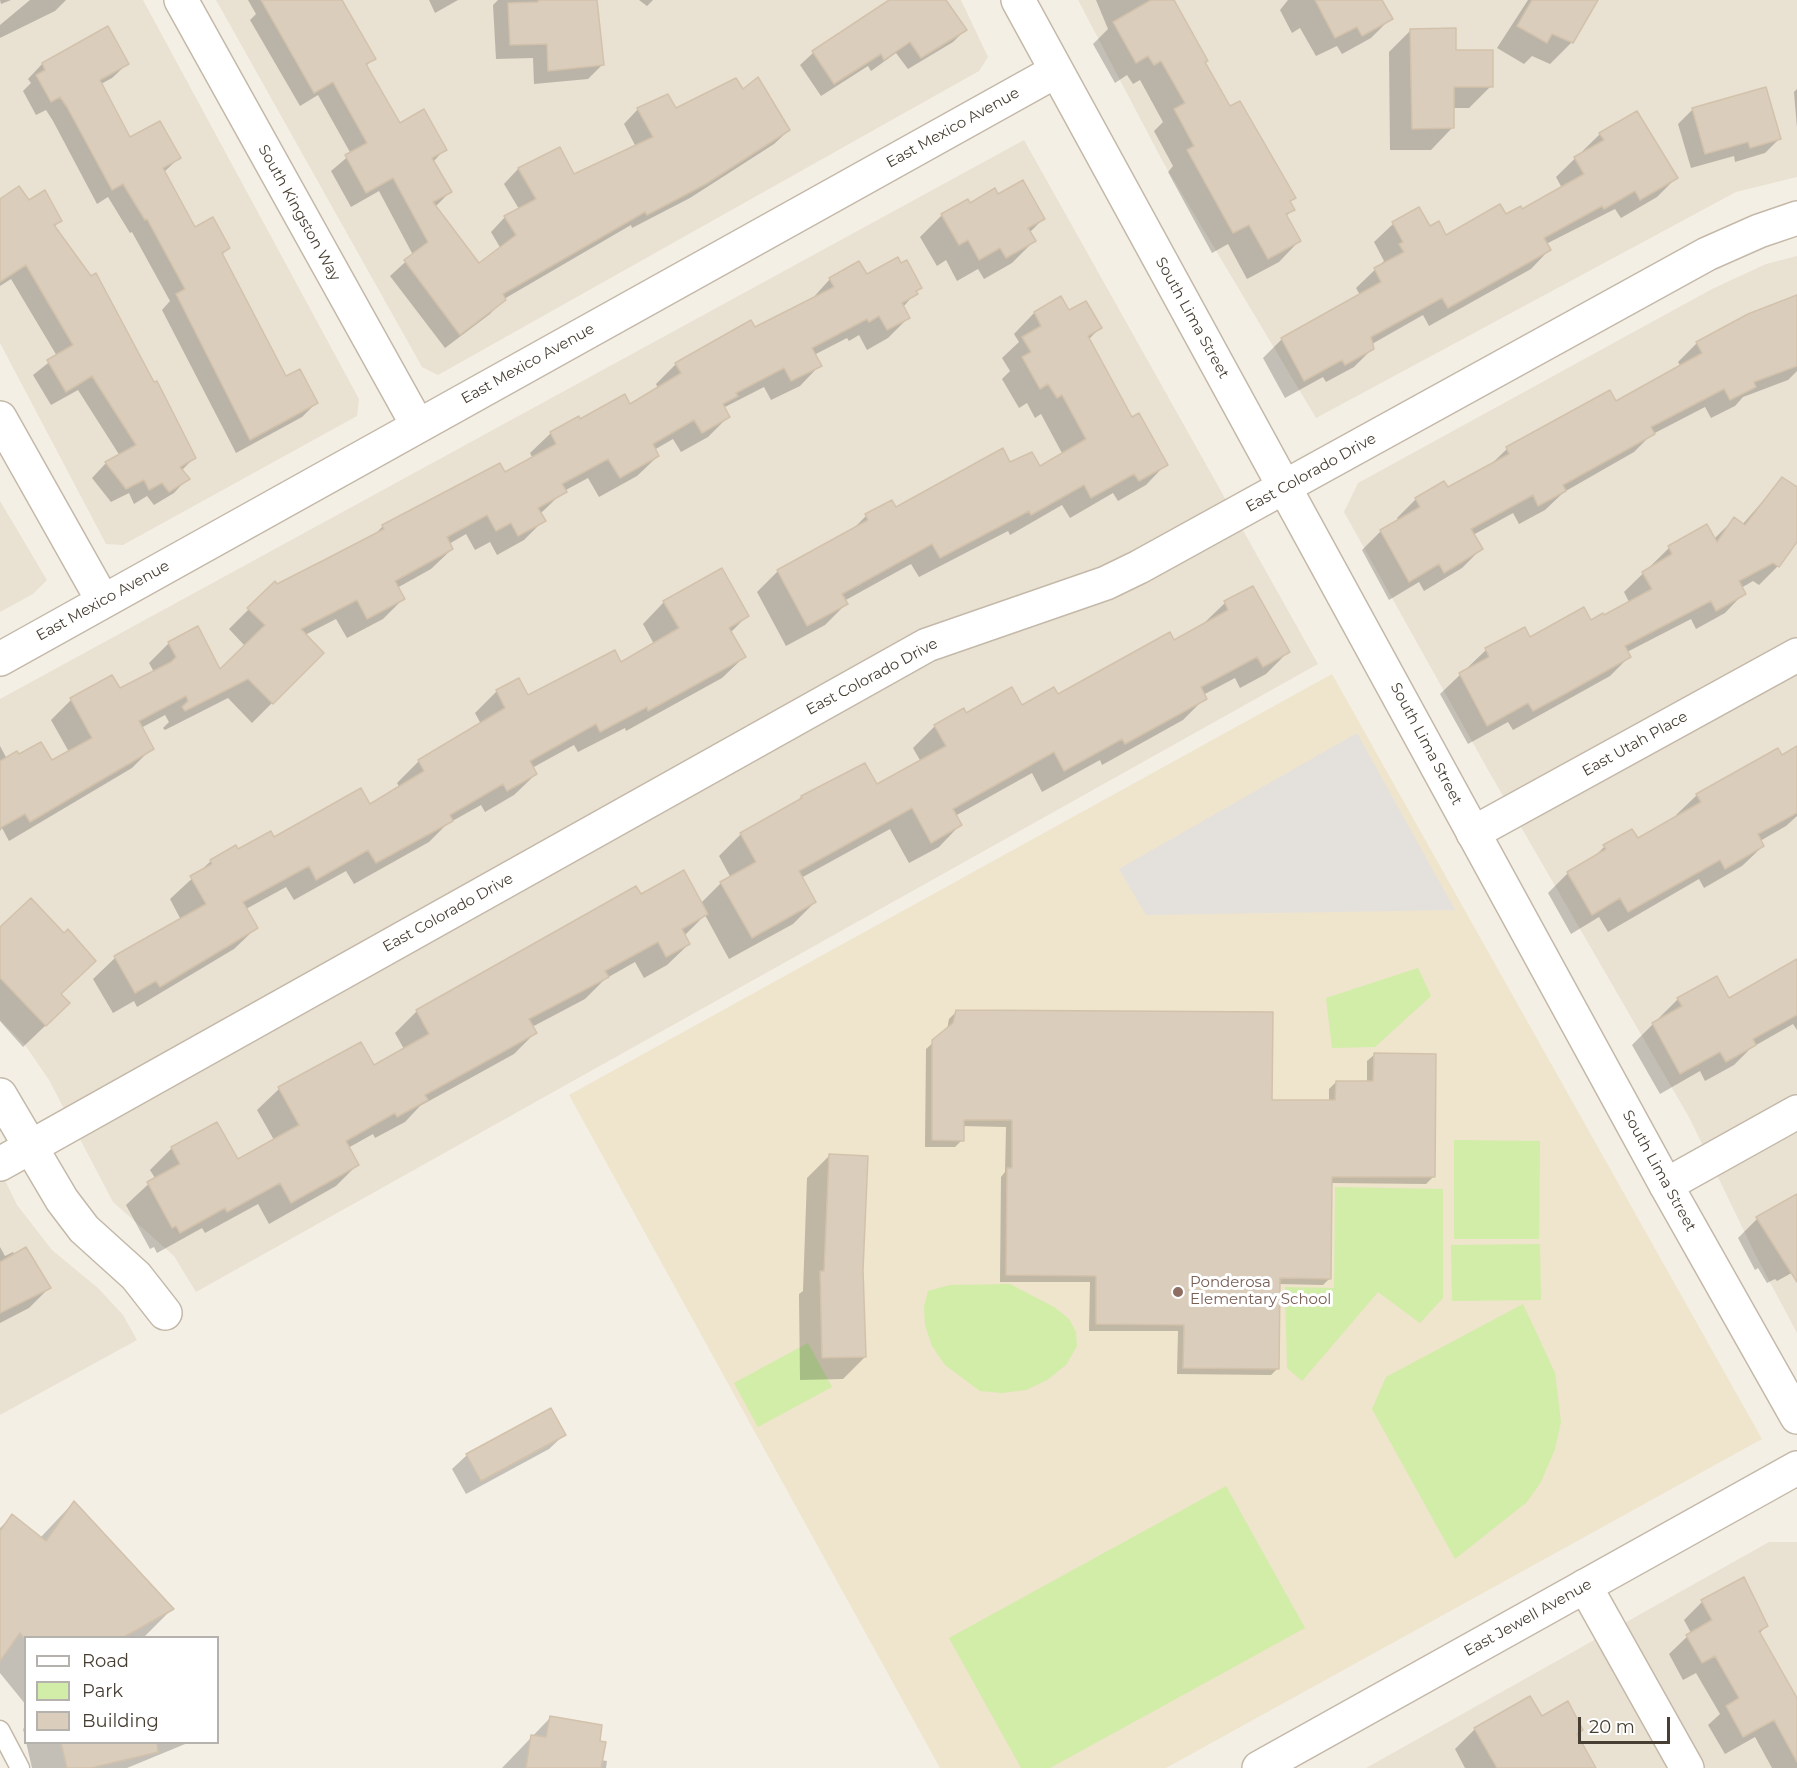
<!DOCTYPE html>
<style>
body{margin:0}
#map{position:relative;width:1797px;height:1768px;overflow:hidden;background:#f4efe4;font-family:Montserrat,sans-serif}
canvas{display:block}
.legend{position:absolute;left:24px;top:1636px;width:195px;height:108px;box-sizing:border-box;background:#fff;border:2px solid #b5b2ad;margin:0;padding:8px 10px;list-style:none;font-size:18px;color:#473f33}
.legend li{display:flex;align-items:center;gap:12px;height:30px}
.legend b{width:30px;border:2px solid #b5b2ad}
.scale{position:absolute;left:1578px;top:1717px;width:92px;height:27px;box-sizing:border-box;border:3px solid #473f33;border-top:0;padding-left:8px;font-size:18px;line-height:21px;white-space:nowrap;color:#473f33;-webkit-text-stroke:4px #fff;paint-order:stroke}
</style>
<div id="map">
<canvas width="1797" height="1768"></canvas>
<ul class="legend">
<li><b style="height:8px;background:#fff"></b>Road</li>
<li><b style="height:16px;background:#d1eda8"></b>Park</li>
<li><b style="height:16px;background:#dacdbb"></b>Building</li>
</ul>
<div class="scale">20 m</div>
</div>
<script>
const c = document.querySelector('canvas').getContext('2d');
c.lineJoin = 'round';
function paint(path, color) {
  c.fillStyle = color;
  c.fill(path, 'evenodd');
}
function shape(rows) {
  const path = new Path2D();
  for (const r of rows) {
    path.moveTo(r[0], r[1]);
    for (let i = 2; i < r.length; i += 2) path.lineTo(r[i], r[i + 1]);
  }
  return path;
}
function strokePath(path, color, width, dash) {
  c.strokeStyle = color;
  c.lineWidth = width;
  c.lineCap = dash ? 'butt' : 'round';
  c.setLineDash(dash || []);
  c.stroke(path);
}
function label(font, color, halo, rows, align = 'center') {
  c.font = font + ' Montserrat,sans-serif';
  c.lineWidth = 6;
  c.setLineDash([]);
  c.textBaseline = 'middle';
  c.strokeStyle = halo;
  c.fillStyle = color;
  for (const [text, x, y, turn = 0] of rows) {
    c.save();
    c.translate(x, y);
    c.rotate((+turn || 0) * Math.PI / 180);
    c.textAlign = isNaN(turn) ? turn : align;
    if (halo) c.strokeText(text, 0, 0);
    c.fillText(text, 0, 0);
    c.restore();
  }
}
paint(shape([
 [0,0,143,0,359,399,357,416,123,545,106,544,0,343],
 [216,0,961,0,988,57,979,71,438,375,422,367],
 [1078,0,1797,0,1797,177,1736,192,1316,418,1163,162],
 [1024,140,1318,664,196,1292,174,1256,113,1202,49,1080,25,1045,0,1020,0,699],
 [1797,256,1797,1333,1756,1256,1690,1119,1488,770,1344,512,1358,483,1712,289,1766,264],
 [0,501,47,580,33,594,0,612],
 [0,1170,17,1205,52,1250,98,1288,123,1315,137,1340,0,1415],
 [1769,1542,1797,1542,1797,1768,1366,1768]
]), '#e9e1d2');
paint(shape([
 [1332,674,1762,1439,1166,1768,940,1768,569,1095]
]), '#efe4cc');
paint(shape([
 [1418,968,1431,996,1375,1047,1332,1048,1326,998],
 [1454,1140,1540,1141,1539,1239,1454,1239],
 [1335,1187,1443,1189,1443,1298,1420,1323,1378,1292,1302,1381,1287,1368,1285,1287,1334,1288],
 [1540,1244,1541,1300,1452,1301,1451,1245],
 [1010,1284,1054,1307,1069,1319,1076,1332,1077,1346,1066,1365,1047,1380,1026,1390,1002,1393,980,1391,945,1365,932,1346,925,1325,924,1307,928,1291,950,1285],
 [1523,1304,1555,1373,1561,1422,1555,1449,1541,1482,1527,1502,1455,1559,1372,1409,1386,1377],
 [808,1343,832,1387,758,1427,734,1383],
 [1226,1486,1305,1628,1050,1768,1021,1768,949,1638]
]), '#d1eda8');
paint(shape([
 [1357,733,1455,910,1146,915,1119,869]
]), '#e4e1dd');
paint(shape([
 [0,0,11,0,1,4],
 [30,0,66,0,55,11,0,38,0,25],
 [248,0,340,0,374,58,366,66,400,125,445,149,433,162,450,192,435,207,479,265,501,249,491,232,505,217,519,209,504,184,518,169,560,149,573,176,636,147,624,124,638,109,675,110,743,91,789,130,774,144,690,198,632,228,631,225,504,299,490,314,445,348,390,276,413,255,379,191,351,207,331,171,351,154,318,95,300,106,250,20,256,14],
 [429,0,458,0,435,13],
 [498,0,596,0,603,64,588,79,534,84,533,58,496,59,493,5],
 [639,0,653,0,647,6],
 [893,0,945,0,965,30,953,42,908,69,896,53,871,71,868,66,821,96,800,65,813,53],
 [1096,0,1172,0,1229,108,1294,197,1289,202,1293,210,1286,216,1299,241,1279,262,1247,279,1228,244,1212,253,1168,172,1173,166,1154,131,1163,122,1140,80,1133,84,1127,75,1115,83,1093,44,1108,29],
 [1288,0,1381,0,1391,18,1371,38,1342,54,1337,46,1316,56,1300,28,1292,33,1280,10],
 [1528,0,1594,0,1572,42,1550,64,1532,56,1524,64,1497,48],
 [107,28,127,64,112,78,101,84,130,139,179,158,164,172,194,229,228,248,222,255,286,378,316,403,302,417,236,453,162,310,170,301,132,232,130,233,108,197,97,204,53,121,46,110,36,115,23,91,31,83,28,79,42,64],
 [1411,30,1455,52,1491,86,1469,108,1452,108,1452,128,1431,150,1390,150,1389,52],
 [1797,89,1797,128,1794,92],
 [1693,109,1780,138,1765,153,1735,162,1734,156,1691,168,1678,124],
 [1600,134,1676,178,1657,197,1621,218,1615,209,1546,244,1549,250,1531,269,1429,326,1423,315,1372,344,1373,348,1354,367,1326,382,1323,377,1285,398,1263,358,1282,339,1360,295,1356,288,1384,261,1374,242,1393,224,1419,209,1429,228,1446,237,1521,211,1562,188,1556,177],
 [998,196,1043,219,1029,233,1034,241,1012,263,984,279,978,269,957,281,946,260,937,266,920,237,942,215],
 [0,201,29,202,60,221,54,227,194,458,181,471,188,478,174,493,154,505,147,496,134,504,129,493,111,502,92,478,106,463,120,456,78,390,51,405,33,375,57,356,11,279,0,286],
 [866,276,920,288,903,307,908,318,888,338,867,350,859,335,849,341,847,338,814,355,820,365,800,386,771,400,764,387,723,408,728,417,708,437,681,452,673,439,654,450,658,456,637,476,599,497,588,478,564,491,540,514,544,520,524,540,497,555,490,542,475,550,466,534,449,544,452,549,431,569,397,588,403,599,383,619,347,638,336,619,305,635,322,653,252,723,228,698,165,730,163,728,169,722,165,715,141,728,152,748,132,768,9,841,2,828,0,831,0,746,7,759,19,757,51,762,69,752,51,720,71,700,119,690,154,672,149,663,169,643,220,671,245,646,229,629,275,583,277,586,373,536,383,526,499,465,504,475,533,459,530,453,551,433,578,418,580,421,629,406,658,388,656,384,676,364,754,330,811,300,830,279],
 [1797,297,1797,371,1788,380,1743,397,1735,406,1711,418,1705,407,1651,435,1634,452,1564,492,1545,510,1519,524,1513,513,1473,535,1481,549,1462,568,1424,591,1419,582,1389,600,1362,550,1381,531,1398,521,1397,518,1416,499,1447,489,1488,467,1507,449,1615,403,1681,367,1678,362,1697,343],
 [1061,299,1068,312,1100,328,1088,340,1131,419,1166,464,1146,485,1118,501,1113,493,1070,518,1062,505,1010,535,1008,531,919,577,911,564,844,601,846,604,825,625,786,646,757,592,778,571,850,532,866,516,891,502,896,510,1010,463,1040,468,1063,455,1041,414,1035,418,1027,403,1019,408,1002,379,1010,371,1002,358,1019,342,1014,334,1034,313],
 [1782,479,1797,489,1797,540,1778,566,1759,585,1753,581,1741,588,1744,593,1725,613,1696,629,1691,619,1627,652,1629,657,1610,676,1513,730,1508,722,1468,744,1440,694,1486,650,1524,629,1529,639,1590,622,1629,602,1624,592,1669,548,1707,526,1714,539,1734,519,1742,525],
 [664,602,747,616,730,633,744,657,722,678,626,731,625,728,578,752,574,745,532,768,536,774,514,795,485,812,481,805,447,824,429,842,354,884,346,871,294,900,286,887,246,909,256,928,234,949,137,1007,134,1001,113,1013,93,979,115,958,181,920,170,899,211,861,369,806,400,788,397,783,419,761,481,724,475,713,496,692,518,680,527,697,621,664,654,644,643,624],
 [1225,603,1288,652,1266,674,1240,688,1235,678,1203,695,1205,698,1183,720,1102,765,1100,760,1042,792,1032,773,955,816,960,825,939,847,909,863,890,829,801,878,815,902,793,924,729,959,705,915,684,936,689,944,667,965,644,978,635,962,605,979,585,999,532,1027,535,1033,514,1054,420,1106,405,1122,375,1138,373,1134,348,1148,357,1165,336,1186,269,1224,258,1204,205,1233,202,1228,157,1253,154,1247,150,1249,126,1205,155,1178,150,1170,172,1148,237,1161,274,1140,257,1110,279,1089,373,1067,404,1049,395,1033,417,1011,640,896,701,903,721,883,731,878,719,856,741,834,794,805,801,797,876,786,921,762,913,748,935,726,966,715,1021,707,1057,696,1174,642,1203,624],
 [1797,748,1797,816,1786,826,1760,841,1763,846,1742,866,1704,888,1699,879,1608,932,1599,917,1571,934,1548,893,1568,873,1592,859,1604,847,1637,840,1678,817,1676,815,1697,795,1777,750,1781,757],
 [0,929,64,935,60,994,46,1025,23,1047,0,1021],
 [1797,961,1797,1030,1793,1024,1751,1048,1734,1065,1705,1081,1700,1071,1660,1094,1632,1045,1678,999,1728,1000],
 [956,1012,1271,1101,1329,1102,1329,1089,1336,1082,1367,1082,1367,1061,1374,1055,1433,1177,1426,1184,1331,1183,1330,1278,1323,1285,1279,1284,1278,1368,1271,1375,1177,1374,1178,1331,1089,1331,1090,1282,1000,1282,1001,1177,1005,1172,1006,1127,962,1126,962,1140,955,1147,925,1147,926,1049,947,1030,949,1019],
 [829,1156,865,1357,843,1379,800,1380,799,1294,803,1291,807,1178],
 [1797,1196,1797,1270,1777,1281,1775,1279,1767,1283,1758,1268,1755,1270,1738,1238,1757,1219],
 [0,1247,5,1256,13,1252,15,1255,26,1249,28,1251,49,1288,29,1308,0,1323],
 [564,1435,549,1449,466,1494,452,1469,467,1455],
 [73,1503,172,1609,143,1638,26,1638,26,1705,0,1673,0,1528,12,1516,40,1538],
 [1702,1602,1766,1626,1759,1634,1797,1701,1797,1768,1772,1768,1755,1737,1725,1754,1708,1725,1720,1714,1696,1673,1683,1680,1669,1654,1691,1633,1684,1620],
 [550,1718,598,1742,601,1760,607,1761,606,1768,502,1768],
 [1541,1718,1582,1729,1576,1735,1594,1768,1465,1768,1455,1749,1475,1729],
 [26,1726,26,1741,23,1729],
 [26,1742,190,1742,127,1768,32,1768]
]), '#0003');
const building = shape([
 [261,0,342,0,376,59,366,64,400,123,424,109,447,150,432,158,452,192,433,202,479,263,516,235,504,216,536,199,518,168,560,147,574,174,653,137,637,108,668,94,676,108,736,78,743,89,758,77,790,130,706,184,647,215,645,212,503,294,506,300,460,335,404,260,428,242,393,178,366,193,345,155,367,143,333,82,314,93,261,0],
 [539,0,597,0,604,65,548,71,547,44,510,45,508,3,538,2,539,0],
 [889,0,946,0,967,30,921,58,910,42,884,60,881,54,834,84,812,51,889,0],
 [1151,0,1174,0,1208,61,1205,62,1230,106,1240,101,1296,198,1290,201,1295,210,1286,214,1301,241,1268,259,1249,225,1233,233,1187,150,1194,146,1174,109,1185,103,1161,61,1154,65,1148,56,1136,63,1113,22,1151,0],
 [1315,0,1382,0,1393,19,1362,36,1357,27,1335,38,1315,0],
 [1532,0,1598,0,1573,43,1552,34,1547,43,1517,26,1532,0],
 [108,26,129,64,100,80,130,137,160,121,181,158,163,168,195,227,213,217,230,248,222,253,286,376,300,369,318,403,250,440,176,294,185,289,147,219,145,220,123,184,112,190,67,107,60,97,51,102,36,75,45,70,42,63,108,26],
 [1456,28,1456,50,1493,50,1493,87,1454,87,1454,128,1412,129,1410,29,1456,28],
 [1766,87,1781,139,1750,148,1748,142,1705,154,1692,108,1766,87],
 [1637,111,1678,178,1640,200,1635,191,1604,209,1602,206,1544,238,1551,250,1448,308,1442,298,1371,337,1374,349,1345,365,1342,360,1304,381,1281,338,1381,282,1374,268,1404,252,1399,244,1403,242,1392,222,1419,207,1430,226,1439,221,1446,235,1500,204,1506,214,1521,206,1522,209,1584,174,1574,157,1604,140,1599,133,1637,111],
 [1023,180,1045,219,1028,228,1036,241,1006,258,1000,248,979,260,968,240,959,245,941,214,968,199,970,203,995,188,998,194,1023,180],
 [19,186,29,200,45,190,62,221,54,225,91,276,96,273,154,382,157,381,196,458,180,467,190,479,169,492,162,483,149,490,144,480,126,489,105,462,136,445,92,376,66,392,47,360,73,345,26,265,0,282,0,199,19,186],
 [898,257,901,263,907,260,922,288,916,291,918,294,902,303,910,318,887,330,879,316,869,322,867,319,812,348,822,366,791,381,784,368,736,393,738,396,723,404,730,417,702,433,694,420,653,444,659,456,620,478,608,459,562,484,567,492,538,508,546,521,518,536,511,523,496,531,487,515,447,537,453,549,395,581,405,599,367,619,357,600,301,629,324,653,273,704,248,679,185,711,182,707,188,701,186,696,139,721,154,749,30,822,25,814,0,828,0,761,17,751,19,754,41,742,52,760,92,738,70,698,112,675,120,688,171,662,176,657,168,642,198,626,220,669,265,625,247,608,275,581,277,584,330,557,384,529,382,525,500,463,505,472,556,444,550,432,579,416,580,419,625,394,630,404,681,373,675,363,751,320,755,327,834,287,829,278,859,261,867,274,898,257],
 [1797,295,1797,366,1754,382,1756,387,1730,400,1724,389,1651,427,1655,434,1563,485,1566,491,1538,506,1533,495,1471,529,1483,549,1444,573,1439,564,1409,582,1380,530,1420,507,1415,498,1444,481,1448,487,1509,454,1506,447,1610,390,1616,401,1702,353,1696,342,1748,314,1797,295],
 [1061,296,1069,310,1086,301,1102,328,1088,336,1132,417,1139,413,1168,465,1139,481,1134,474,1091,498,1084,485,1031,515,1029,511,940,558,932,544,842,594,848,604,807,626,777,570,868,520,865,514,892,500,896,507,1003,448,1010,462,1032,452,1040,466,1086,439,1062,395,1057,398,1048,384,1040,389,1022,357,1031,352,1022,337,1041,326,1034,312,1061,296],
 [1782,477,1797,487,1797,542,1779,567,1773,563,1739,581,1746,594,1716,611,1711,601,1625,646,1631,657,1563,695,1533,711,1528,703,1487,726,1459,673,1489,657,1485,648,1525,627,1530,637,1584,607,1591,620,1603,613,1604,615,1652,589,1642,572,1672,554,1668,546,1707,524,1717,542,1734,517,1745,525,1782,477],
 [722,568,749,616,729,628,746,657,648,711,647,707,600,732,596,724,530,761,537,774,507,791,503,784,450,815,453,821,376,863,368,850,316,880,309,866,243,902,258,928,160,987,156,981,135,993,114,956,206,904,190,876,212,864,210,860,236,845,238,849,271,831,274,837,361,788,370,804,424,771,418,760,505,708,496,690,519,678,528,695,615,650,621,662,679,628,663,601,722,568],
 [1253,586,1290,652,1263,667,1257,657,1201,687,1207,699,1125,744,1122,739,1064,771,1054,752,953,809,962,825,931,843,912,808,799,871,816,902,752,938,720,882,756,862,740,833,802,798,801,796,865,763,877,784,946,746,934,725,964,708,966,713,1012,687,1022,705,1054,687,1058,694,1170,632,1174,640,1228,610,1224,601,1253,586],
 [1797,746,1797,813,1758,834,1764,846,1725,869,1720,860,1628,912,1620,898,1592,915,1567,872,1606,849,1603,845,1632,829,1638,838,1701,802,1696,794,1778,748,1782,755,1797,746],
 [684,870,708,914,682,929,690,944,666,957,658,942,605,971,609,977,529,1019,537,1033,425,1095,428,1100,397,1117,395,1113,346,1141,359,1165,291,1203,280,1183,227,1212,225,1208,180,1233,176,1226,172,1228,147,1182,180,1164,171,1147,217,1122,238,1159,299,1125,278,1087,361,1042,374,1065,429,1034,416,1010,636,886,641,894,684,870],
 [31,898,64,933,68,929,96,961,61,994,70,1003,46,1026,0,978,0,927,31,898],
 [1797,959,1797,1015,1753,1039,1756,1045,1726,1062,1720,1052,1680,1074,1652,1023,1682,1006,1677,998,1717,976,1729,998,1797,959],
 [956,1010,1273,1012,1272,1100,1335,1100,1336,1081,1373,1081,1374,1053,1436,1054,1435,1177,1332,1177,1331,1279,1280,1278,1279,1369,1183,1368,1184,1325,1096,1324,1096,1276,1006,1275,1007,1168,1012,1168,1012,1120,964,1120,964,1141,932,1140,932,1040,953,1023,956,1010],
 [829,1154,868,1156,863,1270,866,1357,822,1358,820,1271,824,1271,829,1154],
 [1797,1194,1797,1282,1756,1217,1797,1194],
 [26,1247,51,1288,0,1313,0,1262,26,1247],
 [551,1408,566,1435,481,1481,466,1454,551,1408],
 [74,1501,174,1609,122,1638,24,1638,20,1633,0,1661,0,1531,12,1514,46,1541,74,1501],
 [1744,1577,1768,1626,1759,1631,1797,1698,1797,1762,1774,1720,1743,1737,1726,1706,1739,1698,1715,1656,1702,1663,1686,1635,1712,1620,1701,1600,1744,1577],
 [1530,1696,1542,1716,1568,1701,1583,1730,1577,1734,1596,1768,1497,1768,1474,1728,1530,1696],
 [550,1716,602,1725,600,1741,606,1742,601,1768,526,1768,531,1735,546,1737,550,1716],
 [61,1743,157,1743,158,1752,91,1768,67,1768,61,1743]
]);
paint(building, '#dacdbb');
strokePath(building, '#d3c2ab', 1.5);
const service = shape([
 [0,1730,20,1768]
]);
const minor = shape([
 [181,0,418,426],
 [0,418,103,601],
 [0,659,1056,71],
 [1473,833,1797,655],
 [0,1095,62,1200,84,1229,136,1276,165,1313],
 [0,1164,927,645,1106,583,1139,567,1707,254,1759,231,1797,218],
 [1666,1185,1797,1112],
 [1585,1586,1687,1768]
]);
const tertiary = shape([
 [1018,0,1666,1185,1797,1417],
 [1259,1768,1797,1468]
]);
strokePath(service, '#c4b9a9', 21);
strokePath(minor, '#c4b9a9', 36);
strokePath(tertiary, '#c4b9a9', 36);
strokePath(service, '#fff', 18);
strokePath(minor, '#fff', 33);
strokePath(tertiary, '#fff', 33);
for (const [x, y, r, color] of [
 [1178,1292,6,"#8d6e63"]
]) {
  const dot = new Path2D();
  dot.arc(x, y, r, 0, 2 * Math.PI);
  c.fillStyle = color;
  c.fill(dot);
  strokePath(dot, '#fff', 2);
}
label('15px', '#473f33', '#fff', [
 ["East Mexico Avenue",953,128,-29],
 ["South Kingston Way",299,213,61],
 ["South Lima Street",1192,318,61],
 ["East Mexico Avenue",528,364,-29],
 ["East Colorado Drive",1311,473,-29],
 ["East Mexico Avenue",103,601,-29],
 ["East Colorado Drive",872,677,-28],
 ["South Lima Street",1426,744,62],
 ["East Utah Place",1635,744,-29],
 ["East Colorado Drive",448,913,-29],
 ["South Lima Street",1659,1171,61],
 ["East Jewell Avenue",1528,1618,-29]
]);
label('15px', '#785e54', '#fff', [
 ["Ponderosa",1190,1283],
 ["Elementary School",1190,1300]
], 'left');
</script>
